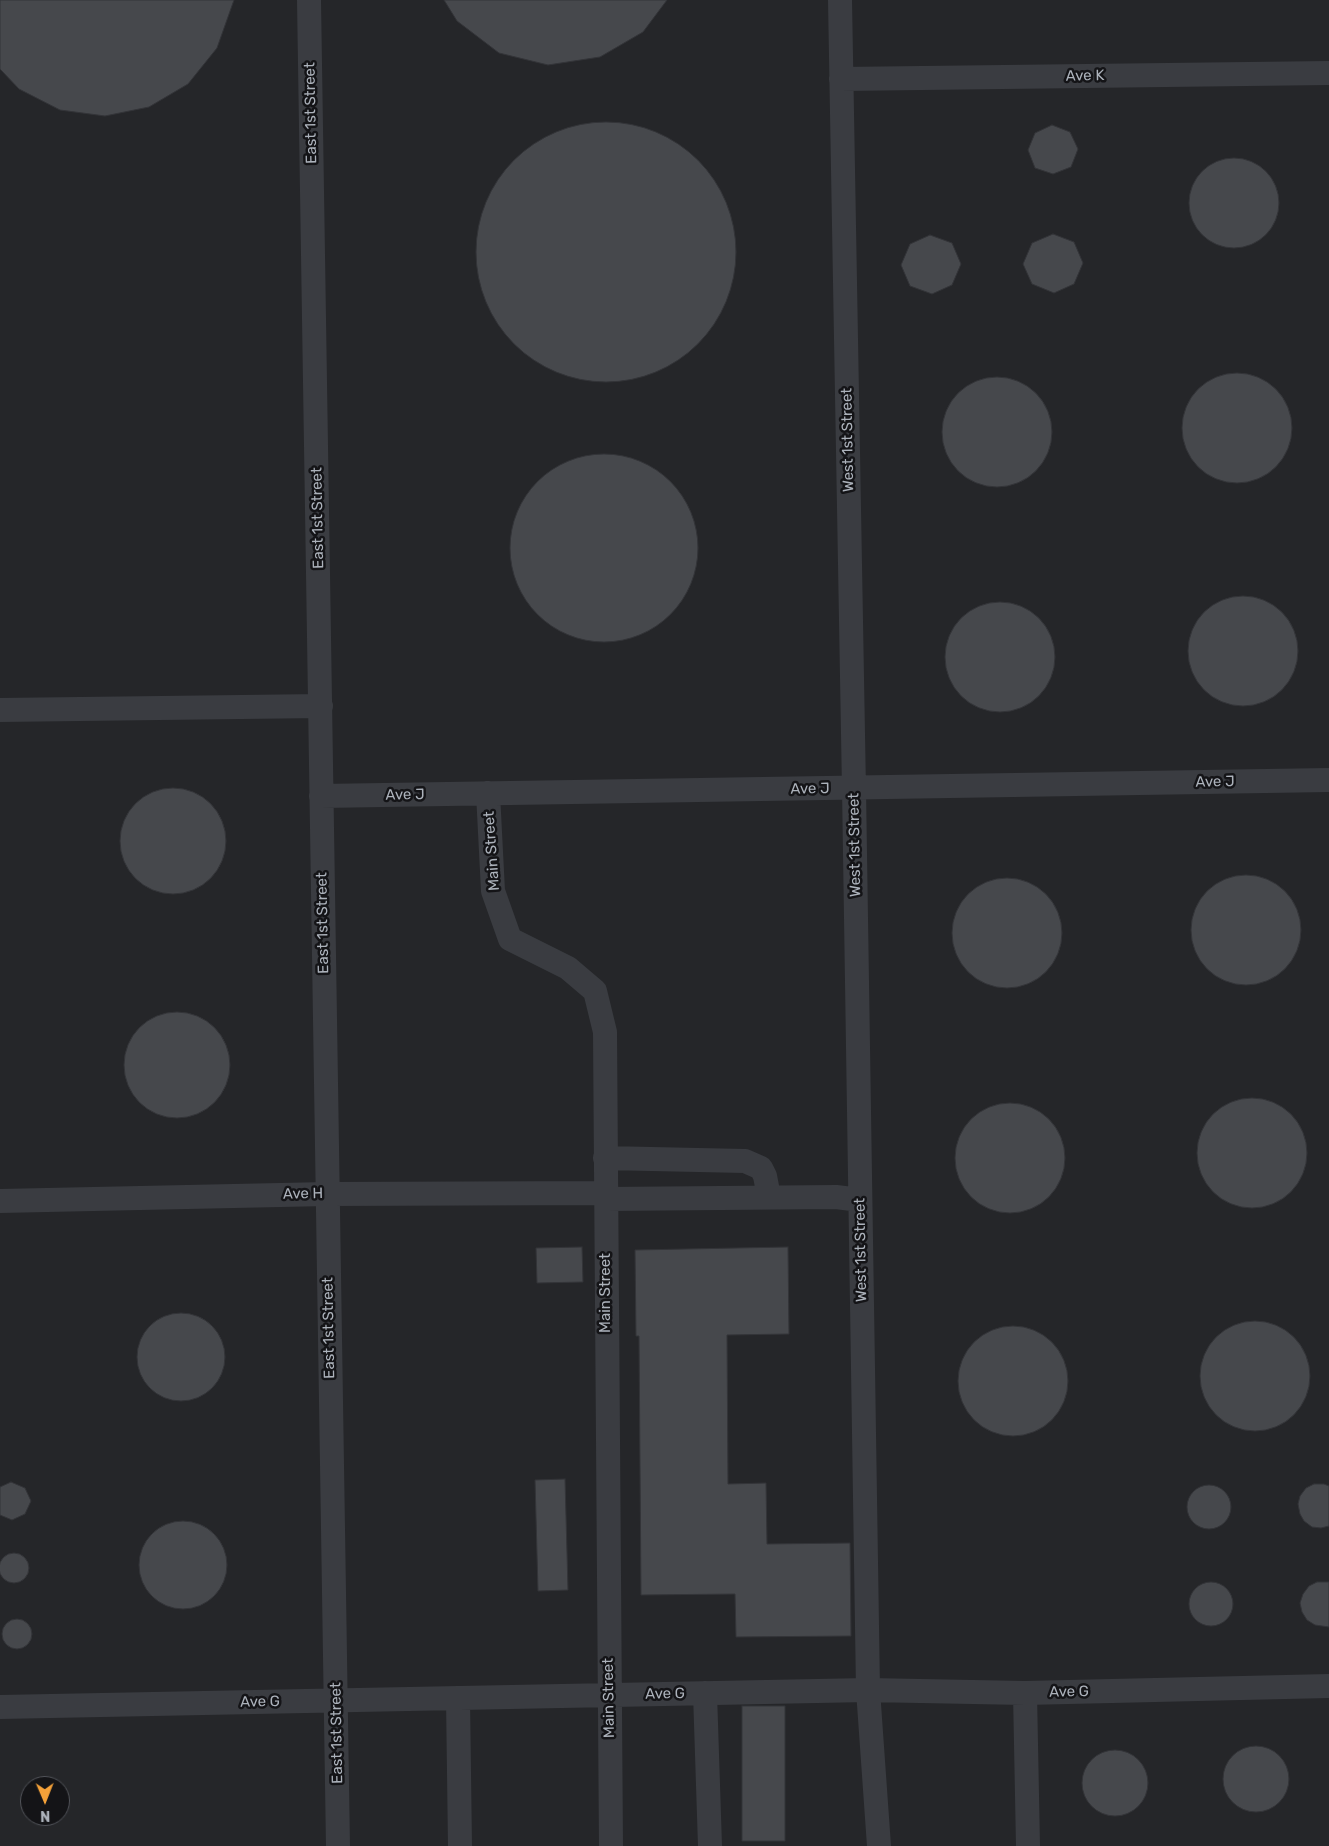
<!DOCTYPE html>
<style>
body{margin:0}
#map{position:relative;width:1329px;height:1846px;overflow:hidden;background:#19191c;font-family:Rubik,sans-serif}
canvas{display:block}
.north{position:absolute;left:20px;top:1776px;width:50px;height:50px;box-sizing:border-box;background:#141417;border:1px solid #515359;border-radius:50%;rotate:179deg;font-size:14px;font-weight:700;line-height:20px;text-align:center;color:#acb2bb}
.north::after{content:'';display:block;margin:auto;width:18px;height:22px;background:#f4a139;clip-path:polygon(50% 0,100% 100%,50% 72%,0 100%)}
</style>
<div id="map">
<canvas width="1329" height="1846"></canvas>
<div class="north">N</div>
</div>
<script>
const c = document.querySelector('canvas').getContext('2d');
c.lineJoin = 'round';
function paint(path, color) {
  c.fillStyle = color;
  c.fill(path, 'evenodd');
}
function shape(rows) {
  const path = new Path2D();
  for (const r of rows) {
    if (r.length === 3) {
      path.moveTo(r[0] + r[2], r[1]);
      path.arc(r[0], r[1], r[2], 0, 2 * Math.PI);
      continue;
    }
    path.moveTo(r[0], r[1]);
    for (let i = 2; i < r.length; i += 2) path.lineTo(r[i], r[i + 1]);
  }
  return path;
}
function strokePath(path, color, width, dash) {
  c.strokeStyle = color;
  c.lineWidth = width;
  c.lineCap = dash ? 'butt' : 'round';
  c.setLineDash(dash || []);
  c.stroke(path);
}
function label(font, color, halo, rows, align = 'center') {
  c.font = font + ' Rubik,sans-serif';
  c.lineWidth = 5;
  c.setLineDash([]);
  c.textBaseline = 'middle';
  c.strokeStyle = halo;
  c.fillStyle = color;
  for (const [text, x, y, turn = 0] of rows) {
    c.save();
    c.translate(x, y);
    c.rotate((+turn || 0) * Math.PI / 180);
    c.textAlign = isNaN(turn) ? turn : align;
    if (halo) c.strokeText(text, 0, 0);
    c.fillText(text, 0, 0);
    c.restore();
  }
}
paint(shape([
 [0,0,1329,0,1329,1846,0,1846],
 [30,1786,60,1786,60,1816,30,1816]
]), '#252629');
const building = shape([
 [0,0,234,0,217,48,188,84,149,107,105,116,60,110,19,89,0,69,0,0],
 [444,0,667,0,643,32,600,57,548,65,499,53,457,21,444,0],
 [606,252,130],
 [1052,125,1070,132,1078,149,1071,167,1053,174,1035,168,1028,150,1035,133,1052,125],
 [1234,203,45],
 [1053,234,1074,242,1083,263,1074,284,1054,293,1032,284,1023,264,1032,243,1053,234],
 [930,235,952,243,961,264,952,285,932,294,910,286,901,265,910,244,930,235],
 [1237,428,55],
 [997,432,55],
 [604,548,94],
 [1243,651,55],
 [1000,657,55],
 [173,841,53],
 [1246,930,55],
 [1007,933,55],
 [177,1065,53],
 [1252,1153,55],
 [1010,1158,55],
 [582,1247,583,1282,537,1283,536,1248,582,1247],
 [788,1247,789,1334,727,1335,728,1484,766,1483,767,1544,850,1543,851,1636,736,1637,735,1594,641,1595,639,1336,636,1336,635,1250,788,1247],
 [181,1357,44],
 [1255,1376,55],
 [1013,1381,55],
 [565,1479,568,1590,538,1591,535,1480,565,1479],
 [11,1482,25,1488,31,1501,25,1514,12,1520,0,1515,0,1487,11,1482],
 [1314,1484,1324,1484,1329,1486,1329,1526,1321,1528,1312,1527,1304,1521,1300,1514,1298,1504,1300,1496,1306,1488,1314,1484],
 [1209,1507,22],
 [183,1565,44],
 [14,1568,15],
 [1211,1604,22],
 [1317,1582,1329,1582,1329,1627,1315,1625,1307,1620,1302,1612,1300,1603,1303,1594,1309,1586,1317,1582],
 [17,1634,15],
 [742,1706,785,1706,785,1841,742,1841,742,1706],
 [1256,1779,33],
 [1115,1783,33]
]);
paint(building, '#46484c');
strokePath(building, '#333438', 1);
strokePath(shape([
 [309,0,338,1846],
 [840,0,854,789,868,1690,879,1846],
 [841,79,1329,73],
 [0,710,321,706],
 [488,793,493,891,510,939,568,968,595,991,605,1032,611,1846],
 [321,796,1329,780],
 [605,1158,745,1161,761,1168,765,1176,769,1197],
 [606,1199,836,1197,860,1200],
 [0,1201,327,1194,606,1193],
 [705,1693,710,1846],
 [1025,1693,1028,1846],
 [458,1698,460,1846],
 [0,1707,868,1690,1025,1693,1329,1686]
]), '#3a3c41', 24);
label('15px', '#acb2bb', '#141417', [
 ["Ave K",1085,76,-1],
 ["East 1st Street",311,113,-91],
 ["West 1st Street",848,440,-91],
 ["East 1st Street",318,518,-91],
 ["Ave J",1215,782,-1],
 ["Ave J",810,789,-1],
 ["Ave J",405,795,-1],
 ["West 1st Street",855,845,-91],
 ["Main Street",492,851,-94],
 ["East 1st Street",323,923,-91],
 ["Ave H",303,1194,-1],
 ["West 1st Street",861,1250,-91],
 ["Main Street",606,1293,-90],
 ["East 1st Street",329,1328,-91],
 ["Ave G",1069,1692,-1],
 ["Ave G",665,1694,-1],
 ["Main Street",609,1698,-91],
 ["Ave G",260,1702,-1],
 ["East 1st Street",337,1733,-91]
]);
</script>
